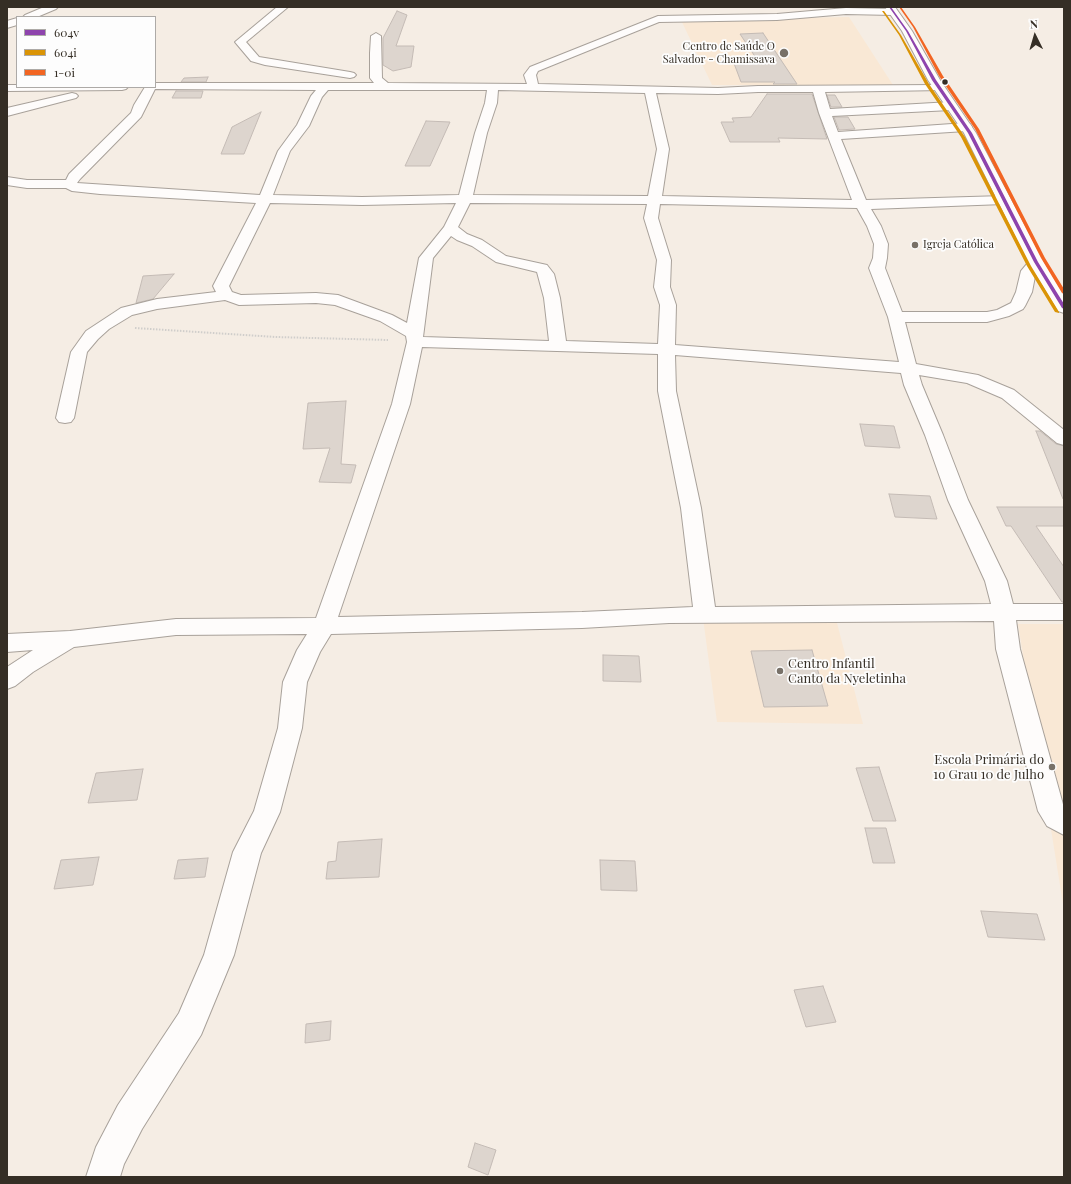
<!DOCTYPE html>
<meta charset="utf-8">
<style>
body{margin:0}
#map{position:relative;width:1071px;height:1184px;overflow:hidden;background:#f5ede4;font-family:"Playfair Display",serif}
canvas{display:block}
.frame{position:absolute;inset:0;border:8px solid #352e25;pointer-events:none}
.legend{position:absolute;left:16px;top:16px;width:140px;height:72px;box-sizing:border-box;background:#fdfdfd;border:1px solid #adaaa7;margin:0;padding:5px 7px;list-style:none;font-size:12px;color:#352e25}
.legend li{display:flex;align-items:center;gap:8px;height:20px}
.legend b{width:20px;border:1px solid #adaaa7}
.north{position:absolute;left:1015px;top:16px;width:40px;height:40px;-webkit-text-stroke:3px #fdfdfd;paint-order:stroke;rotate:355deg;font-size:11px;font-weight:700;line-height:16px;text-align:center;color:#352e25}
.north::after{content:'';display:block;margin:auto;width:14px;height:18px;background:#352e25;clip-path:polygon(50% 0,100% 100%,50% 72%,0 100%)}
</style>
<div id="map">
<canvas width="1071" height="1184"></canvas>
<div class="frame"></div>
<ul class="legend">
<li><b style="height:5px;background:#8e44ad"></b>604v</li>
<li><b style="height:5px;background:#da9406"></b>604i</li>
<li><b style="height:5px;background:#f26522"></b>1-0i</li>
</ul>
<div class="north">N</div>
</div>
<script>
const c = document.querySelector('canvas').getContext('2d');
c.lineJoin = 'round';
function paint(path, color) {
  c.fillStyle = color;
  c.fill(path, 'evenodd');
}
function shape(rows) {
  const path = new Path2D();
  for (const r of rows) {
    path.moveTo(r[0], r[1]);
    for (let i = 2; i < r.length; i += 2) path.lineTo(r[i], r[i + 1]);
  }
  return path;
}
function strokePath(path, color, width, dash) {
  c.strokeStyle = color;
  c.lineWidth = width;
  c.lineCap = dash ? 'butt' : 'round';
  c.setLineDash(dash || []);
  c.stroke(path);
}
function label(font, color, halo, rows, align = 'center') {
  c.font = font + ' "Playfair Display",serif';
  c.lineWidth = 3.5;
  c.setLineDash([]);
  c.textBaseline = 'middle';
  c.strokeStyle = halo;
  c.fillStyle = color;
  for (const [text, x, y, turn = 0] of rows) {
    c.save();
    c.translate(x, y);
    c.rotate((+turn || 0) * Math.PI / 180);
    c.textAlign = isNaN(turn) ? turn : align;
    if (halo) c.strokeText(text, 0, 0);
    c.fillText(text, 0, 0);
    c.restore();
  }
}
paint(shape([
 [849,17,893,85,712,85,681,20],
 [703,618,836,619,863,724,717,722],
 [1018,624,1064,624,1064,910]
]), '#f9e8d5');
const building = shape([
 [397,11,407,15,396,46,414,46,411,67,393,71,383,65,383,38,397,11],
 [763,33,797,84,773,84,775,82,741,82,732,58,756,58,740,34,763,33],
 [208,77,206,82,181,82,184,78,208,77],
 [176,91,203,91,201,98,172,98,176,91],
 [767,94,812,94,827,139,778,138,780,142,730,142,721,122,734,122,732,118,751,117,767,94],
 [827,95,835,95,842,107,831,107,827,95],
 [261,112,244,154,221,154,232,127,261,112],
 [834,117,848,117,855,129,839,130,834,117],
 [426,121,450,122,430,166,405,166,426,121],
 [174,274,153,299,136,303,143,276,174,274],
 [346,401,341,464,356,465,351,483,319,482,330,448,303,449,308,403,346,401],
 [860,424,894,426,900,448,865,446,860,424],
 [1036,431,1040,431,1056,444,1064,446,1064,499,1063,499,1036,431],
 [889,494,930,496,937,519,895,517,889,494],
 [997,507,1064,507,1064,526,1036,526,1064,567,1064,602,1062,602,1011,526,1006,526,997,507],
 [812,650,828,706,764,707,751,651,812,650],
 [603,655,639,656,641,682,603,681,603,655],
 [879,767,896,821,873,821,856,768,879,767],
 [143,769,137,800,88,803,96,773,143,769],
 [865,828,886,828,895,863,873,863,865,828],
 [382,839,379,877,326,879,328,862,336,861,338,842,382,839],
 [99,857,93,885,54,889,61,860,99,857],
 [208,858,205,877,174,879,178,860,208,858],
 [600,860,635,861,637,891,601,890,600,860],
 [981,911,1037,914,1045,940,988,937,981,911],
 [823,986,836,1022,806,1027,794,990,823,986],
 [331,1021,330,1040,305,1043,306,1024,331,1021],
 [475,1143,496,1150,488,1175,468,1167,475,1143]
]);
paint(building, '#ddd5ce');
strokePath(building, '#c4bbb5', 1);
const street = shape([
 [44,7,58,7,56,9,37,17,23,17,25,15,44,7],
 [277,7,288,7,246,42,259,57,350,72,354,73,356,75,354,77,350,78,265,65,251,61,235,42,277,7],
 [846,8,893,9,898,12,893,15,846,14,777,20,659,22,538,71,536,75,538,84,718,88,758,86,939,85,943,86,945,88,943,90,825,92,830,109,951,102,955,104,957,106,955,108,951,110,832,116,838,132,966,123,970,124,972,127,970,130,966,131,841,139,866,200,1004,196,1009,197,1011,200,1009,203,1004,204,871,209,881,226,888,244,887,258,885,268,902,312,987,312,997,310,1011,303,1016,292,1021,271,1031,259,1036,257,1041,259,1044,262,1036,271,1032,292,1025,306,1023,309,1009,316,987,322,905,322,916,364,978,375,1014,390,1064,430,1064,445,1057,443,1002,398,967,383,919,375,922,385,943,435,968,500,1007,581,1013,604,1064,604,1064,620,1016,620,1020,649,1064,808,1064,835,1047,826,1038,811,996,649,994,621,669,623,582,628,331,634,320,652,307,682,302,728,280,812,261,853,234,955,201,1035,142,1129,124,1164,120,1177,86,1177,96,1147,118,1105,179,1013,204,955,233,852,254,811,278,728,283,682,297,650,307,634,176,635,74,647,33,672,15,686,7,689,7,667,33,650,7,652,7,634,70,631,176,619,316,618,392,404,407,342,406,336,380,321,335,305,316,303,239,305,225,300,157,309,132,315,109,329,98,339,87,352,74,418,71,422,65,423,59,422,56,418,71,352,86,331,121,308,157,299,216,292,213,286,256,203,100,194,72,191,66,188,27,188,7,185,7,177,27,180,66,180,69,174,131,113,134,105,145,87,155,87,155,83,374,83,370,78,370,53,371,36,376,33,381,36,382,78,388,83,527,84,524,75,530,67,658,16,777,14,846,8],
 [155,89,316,90,311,96,297,125,278,151,260,195,77,183,80,179,141,117,155,89],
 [328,90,487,90,485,103,475,133,459,195,362,197,273,195,290,151,309,126,322,97,328,90],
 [498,90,645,93,657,149,648,196,473,195,487,133,497,103,498,90],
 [758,92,813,92,819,113,852,200,662,196,669,149,656,93,718,94,758,92],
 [270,203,362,205,456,203,444,227,419,258,407,323,392,315,338,295,316,293,241,295,232,292,229,286,270,203],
 [470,203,647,204,644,218,657,260,654,287,660,305,658,344,566,341,560,298,554,274,547,265,506,256,482,240,467,234,458,227,470,203],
 [660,204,857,208,867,226,874,244,873,258,869,268,888,317,899,362,675,345,676,305,670,287,671,260,658,218,660,204],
 [451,236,457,240,472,246,496,262,537,272,544,298,549,341,423,337,433,258,451,236],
 [422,347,658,354,658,391,681,508,693,607,582,612,338,617,410,404,422,347],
 [675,355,901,373,904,385,925,435,948,500,985,581,991,604,715,607,701,508,676,391,675,355],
 [17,18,17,25,7,28,7,21,17,18],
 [7,85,17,85,17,87,128,87,126,89,122,90,7,91,7,85],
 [72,93,76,94,78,96,76,98,7,116,7,108,72,93]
]);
const secondary = shape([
 [885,7,895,7,912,31,940,80,976,133,1044,262,1064,295,1064,313,1058,311,1028,262,964,133,928,80,902,31,885,7]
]);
strokePath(street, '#a8a19a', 2);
strokePath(secondary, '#a8a19a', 2);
strokePath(shape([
 [135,328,276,337,388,340]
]), '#d0cecb', 2, [1.5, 1.5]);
paint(street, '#fefcfb');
paint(secondary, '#fefcfb');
paint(shape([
 [889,7,891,7,908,31,936,80,972,133,1038,262,1064,304,1064,309,1062,308,1034,262,968,133,932,80,906,31,889,7]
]), '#8e44ad');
paint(shape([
 [882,11,884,11,901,35,929,84,965,137,1031,266,1059,312,1059,313,1055,312,1027,266,961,137,925,84,899,35,882,11]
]), '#da9406');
paint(shape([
 [899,7,901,7,915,27,943,76,979,129,1045,258,1064,289,1064,294,1062,293,1041,258,975,129,939,76,913,27,899,7]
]), '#f26522');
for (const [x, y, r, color] of [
 [784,53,5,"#787168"],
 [945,82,3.5,"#352e25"],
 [915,245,4,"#787168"],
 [780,671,4,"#787168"],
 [1052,767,4,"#787168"]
]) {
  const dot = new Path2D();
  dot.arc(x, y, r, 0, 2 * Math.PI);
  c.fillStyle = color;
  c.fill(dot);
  strokePath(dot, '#fdfdfd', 1.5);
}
label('11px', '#352e25', '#fdfdfd', [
 ["Centro de Saúde O",775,47],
 ["Salvador - Chamissava",775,60],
 ["Igreja Católica",923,245,"left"]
], 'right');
label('13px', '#352e25', '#fdfdfd', [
 ["Centro Infantil",788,664],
 ["Canto da Nyeletinha",788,679],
 ["Escola Primária do",1044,760,"right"],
 ["1o Grau 10 de Julho",1044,775,"right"]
], 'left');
</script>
